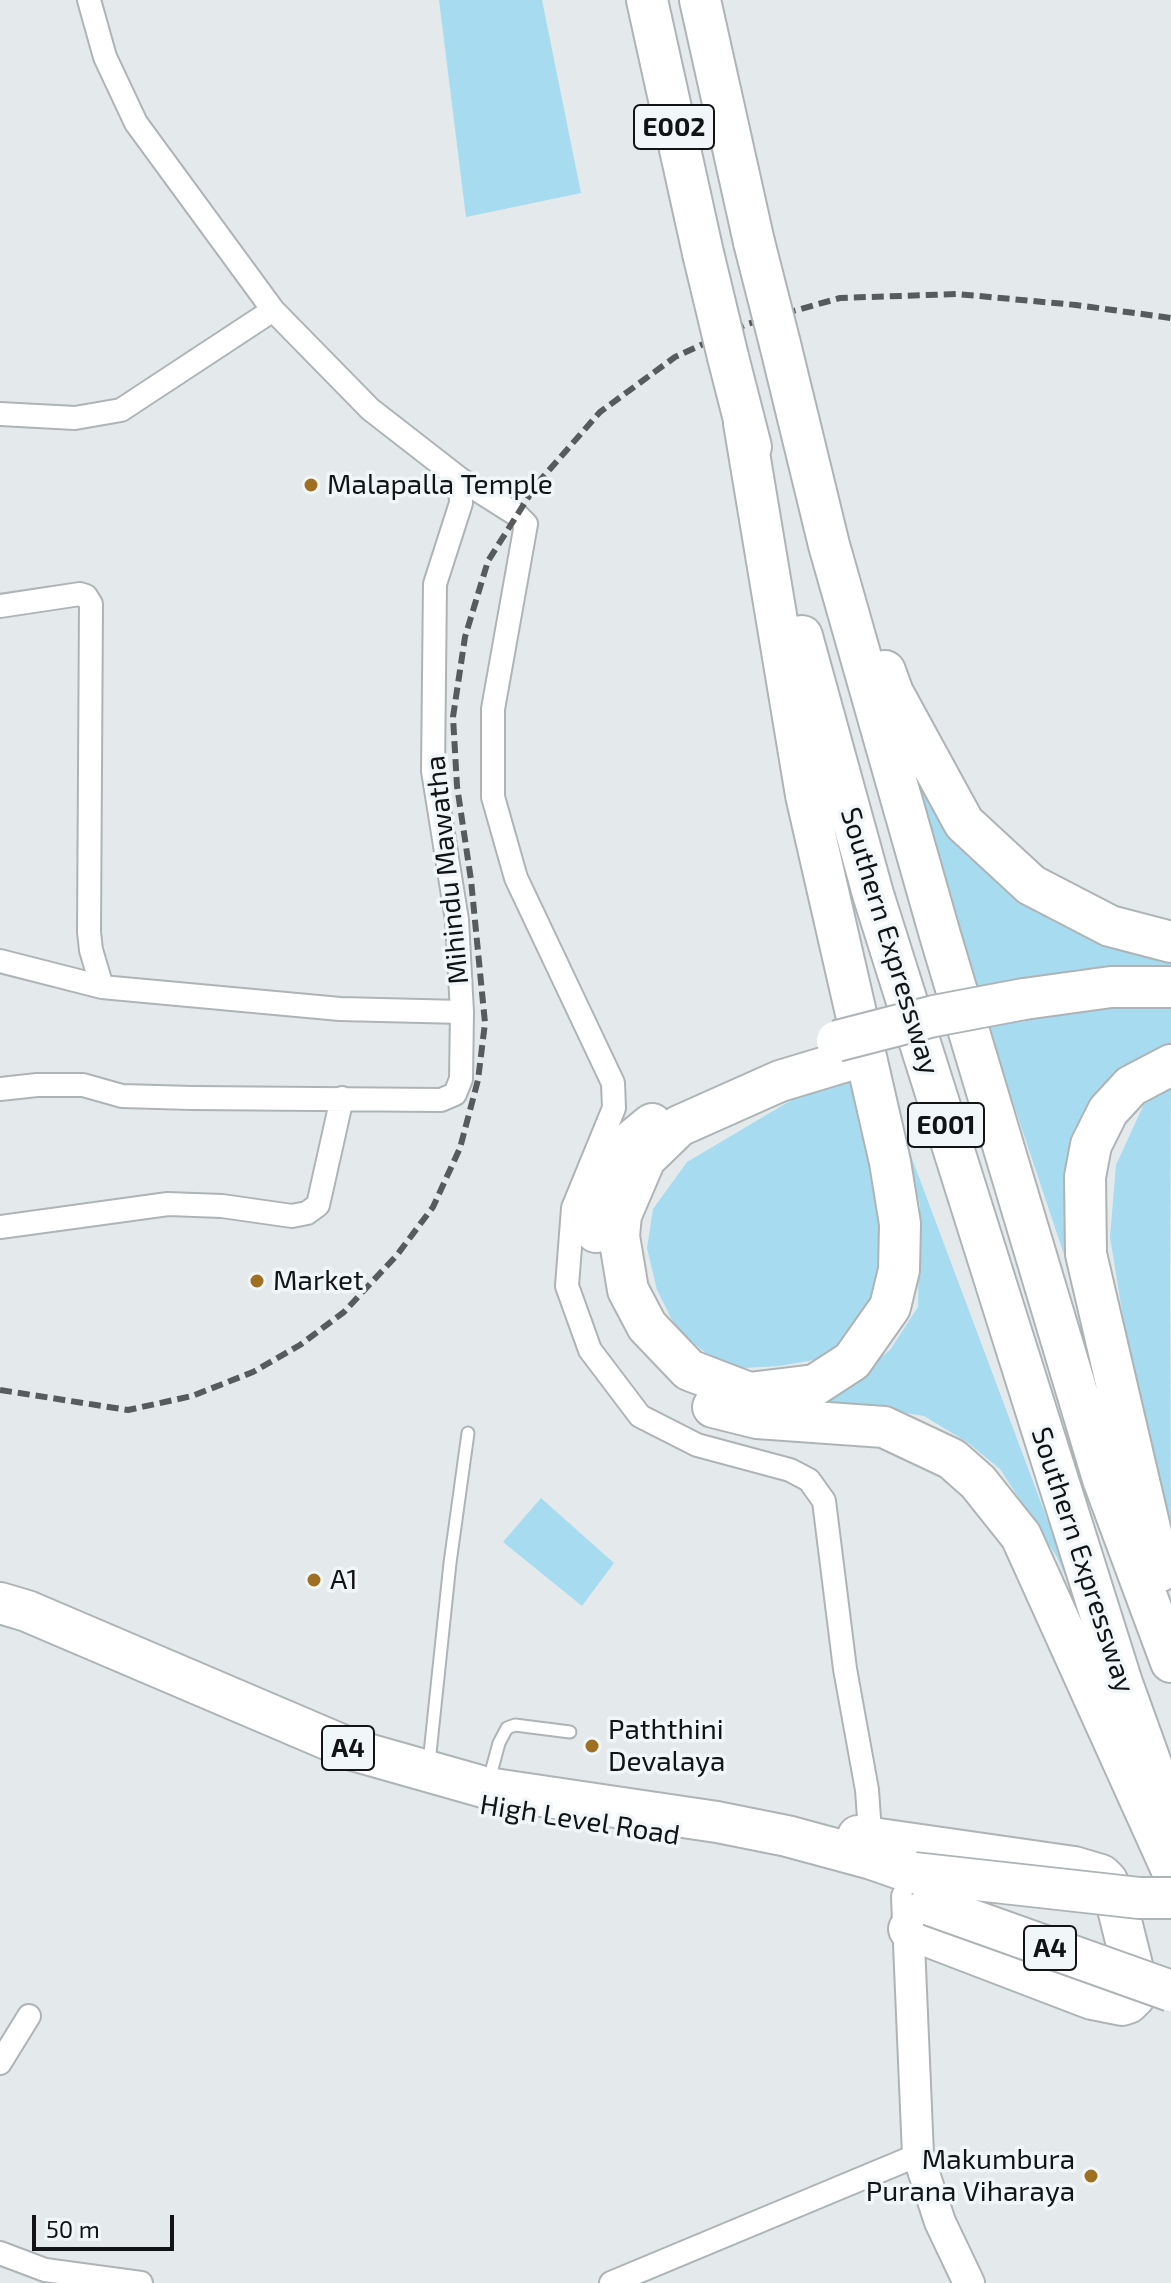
<!DOCTYPE html>
<style>
body{margin:0}
#map{position:relative;width:1171px;height:2283px;overflow:hidden;background:#e4eaec;font-family:"Exo 2",sans-serif}
canvas{display:block}
.scale{position:absolute;left:32px;top:2215px;width:142px;height:36px;box-sizing:border-box;border:4px solid #111314;border-top:0;padding-left:10px;font-size:24px;line-height:28px;white-space:nowrap;color:#111314;-webkit-text-stroke:6px #f1f7f9;paint-order:stroke}
</style>
<div id="map">
<canvas width="1171" height="2283"></canvas>
<div class="scale">50 m</div>
</div>
<script>
const c = document.querySelector('canvas').getContext('2d');
c.lineJoin = 'round';
function paint(path, color) {
  c.fillStyle = color;
  c.fill(path, 'evenodd');
}
function shape(rows) {
  const path = new Path2D();
  for (const r of rows) {
    path.moveTo(r[0], r[1]);
    for (let i = 2; i < r.length; i += 2) path.lineTo(r[i], r[i + 1]);
  }
  return path;
}
function strokePath(path, color, width, dash) {
  c.strokeStyle = color;
  c.lineWidth = width;
  c.lineCap = dash ? 'butt' : 'round';
  c.setLineDash(dash || []);
  c.stroke(path);
}
function label(font, color, halo, rows, align = 'center') {
  c.font = font + ' "Exo 2",sans-serif';
  c.lineWidth = 7;
  c.setLineDash([]);
  c.textBaseline = 'middle';
  c.strokeStyle = halo;
  c.fillStyle = color;
  for (const [text, x, y, turn = 0] of rows) {
    c.save();
    c.translate(x, y);
    c.rotate((+turn || 0) * Math.PI / 180);
    c.textAlign = isNaN(turn) ? turn : align;
    if (halo) c.strokeText(text, 0, 0);
    c.fillText(text, 0, 0);
    c.restore();
  }
}
paint(shape([
 [439,0,542,0,581,193,466,217],
 [877,696,969,844,1171,952,1171,1056,1087,1139,1108,1386],
 [853,1078,885,1223,878,1303,855,1338,820,1359,779,1366,744,1368,709,1356,676,1328,657,1290,647,1248,653,1209,687,1162,800,1095],
 [1171,1086,1170,1284,1171,1523,1129,1354,1110,1237,1116,1165,1144,1104],
 [892,1105,1095,1647,1057,1557,1000,1469,967,1442,924,1416,866,1406,784,1406,839,1390,890,1350,918,1307,920,1205],
 [541,1498,614,1563,582,1606,503,1542]
]), '#a6dbf0');
const lane = shape([
 [429,1763,450,1563,468,1433],
 [489,1780,499,1743,507,1728,515,1725,570,1732]
]);
const street = shape([
 [89,0,105,57,136,123,273,310,370,409,460,479,517,515,526,524,493,709,493,797,516,878,613,1083,614,1108,573,1208,567,1286,590,1350,640,1416,697,1445,790,1470,809,1480,824,1501,845,1669,867,1790,871,1846],
 [0,414,75,418,121,410,273,310],
 [0,606,80,594,86,596,91,604,89,932,91,950,102,987,340,1009,462,1012],
 [0,961,102,987],
 [0,1089,37,1085,83,1085,122,1096,192,1098,441,1100,455,1094,461,1079,462,1012,457,920,433,771,435,584,461,503,460,479],
 [0,1227,168,1204,222,1206,292,1216,307,1213,318,1205,342,1098],
 [0,2063,29,2016],
 [0,2253,45,2270,141,2283],
 [611,2283,918,2155]
]);
const secondary = shape([
 [907,1897,918,2155,940,2222,969,2283]
]);
const highway = shape([
 [647,0,703,253],
 [700,0,754,242],
 [780,344,829,545,940,935,1103,1479,1171,1662],
 [728,357,751,447],
 [744,423,806,795,890,1162,900,1224,899,1270,890,1307,852,1361,815,1385,749,1393,689,1370,647,1326,628,1290,619,1236,621,1215,645,1159,679,1126,780,1081,843,1062],
 [802,636,873,894,1122,1683,1171,1819],
 [885,671,893,693,964,823,1031,885,1110,926,1171,942],
 [1024,999,1111,987,1171,987],
 [596,1232,596,1219,608,1168,623,1148,652,1124],
 [713,1407,757,1418,884,1427,952,1459,978,1482,1021,1536,1171,1868],
 [1160,1571,1086,1254,1085,1177,1091,1145,1108,1111,1131,1086,1171,1065],
 [0,1603,27,1611,353,1750,487,1788,717,1822,787,1836,872,1859,941,1883],
 [858,1836,1074,1867,1101,1875,1107,1881,1117,1905,1136,1981,1135,1996,1128,2003,1122,2005,1092,1999,909,1929]
]);
strokePath(lane, '#aeb4b6', 15);
strokePath(street, '#aeb4b6', 26);
strokePath(secondary, '#aeb4b6', 34);
strokePath(highway, '#aeb4b6', 44);
strokePath(lane, '#fff', 11);
strokePath(street, '#fff', 22);
strokePath(secondary, '#fff', 30);
strokePath(highway, '#fff', 40);
strokePath(shape([
 [0,1390,128,1410,192,1396,253,1372,300,1345,344,1312,397,1255,433,1207,460,1148,478,1080,485,1023,471,880,457,786,453,717,465,637,488,561,536,485,600,412,675,357,747,324,840,298,957,294,1076,305,1171,318]
]), '#585b5c', 6, [12, 6]);
const highwayBridge = shape([
 [754,242,780,344],
 [703,253,728,357],
 [837,1041,934,1016,1024,999],
 [914,1873,1139,1898,1171,1898],
 [930,1905,1171,1991]
]);
strokePath(highwayBridge, '#aeb4b6', 44, []);
strokePath(highwayBridge, '#fff', 40);
for (const [x, y, r, color] of [
 [311,485,8,"#9f6f22"],
 [257,1281,8,"#9f6f22"],
 [314,1580,8,"#9f6f22"],
 [592,1746,8,"#9f6f22"],
 [1091,2176,8,"#9f6f22"]
]) {
  const dot = new Path2D();
  dot.arc(x, y, r, 0, 2 * Math.PI);
  c.fillStyle = color;
  c.fill(dot);
  strokePath(dot, '#f1f7f9', 3);
}
for (const [x, y, w] of [
 [674,127,80],
 [946,1125,76],
 [348,1748,52],
 [1050,1948,52]
]) {
  const box = new Path2D();
  box.roundRect(x - w / 2, y - 22, w, 44, 6);
  c.fillStyle = '#f1f7f9';
  c.fill(box);
  strokePath(box, '#111314', 2);
}
label('bold 26px', '#111314', null, [
 ["E002",674,127],
 ["E001",946,1125],
 ["A4",348,1748],
 ["A4",1050,1948]
]);
label('28px', '#111314', '#f1f7f9', [
 ["Malapalla Temple",327,485],
 ["Market",273,1281],
 ["A1",330,1580],
 ["Paththini",608,1730],
 ["Devalaya",608,1762],
 ["Makumbura",1075,2160,"right"],
 ["Purana Viharaya",1075,2192,"right"]
], 'left');
label('28px', '#111314', '#f1f7f9', [
 ["Mihindu Mawatha",447,870,-96],
 ["Southern Expressway",890,941,73],
 ["Southern Expressway",1083,1560,72],
 ["High Level Road",580,1820,9]
]);
</script>
